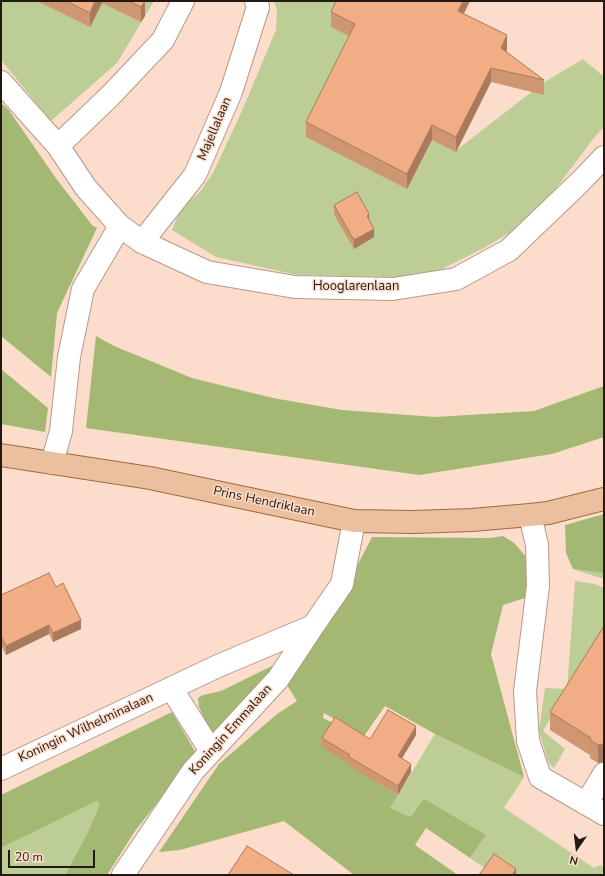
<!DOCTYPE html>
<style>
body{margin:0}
#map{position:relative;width:605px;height:876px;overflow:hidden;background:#fcddcb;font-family:"Nunito Sans",sans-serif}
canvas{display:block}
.frame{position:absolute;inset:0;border:2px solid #231812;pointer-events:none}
.north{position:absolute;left:557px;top:828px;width:40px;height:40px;-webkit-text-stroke:3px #fcddcb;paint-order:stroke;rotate:194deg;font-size:11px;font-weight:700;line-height:16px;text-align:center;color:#231812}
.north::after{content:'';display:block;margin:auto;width:14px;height:18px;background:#231812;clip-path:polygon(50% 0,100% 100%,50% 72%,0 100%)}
.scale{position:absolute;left:8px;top:850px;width:87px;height:18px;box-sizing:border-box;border:2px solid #231812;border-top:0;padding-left:5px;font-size:12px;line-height:14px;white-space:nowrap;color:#231812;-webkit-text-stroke:3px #fcddcb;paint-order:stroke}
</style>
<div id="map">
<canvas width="605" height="876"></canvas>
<div class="frame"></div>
<div class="north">N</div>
<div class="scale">20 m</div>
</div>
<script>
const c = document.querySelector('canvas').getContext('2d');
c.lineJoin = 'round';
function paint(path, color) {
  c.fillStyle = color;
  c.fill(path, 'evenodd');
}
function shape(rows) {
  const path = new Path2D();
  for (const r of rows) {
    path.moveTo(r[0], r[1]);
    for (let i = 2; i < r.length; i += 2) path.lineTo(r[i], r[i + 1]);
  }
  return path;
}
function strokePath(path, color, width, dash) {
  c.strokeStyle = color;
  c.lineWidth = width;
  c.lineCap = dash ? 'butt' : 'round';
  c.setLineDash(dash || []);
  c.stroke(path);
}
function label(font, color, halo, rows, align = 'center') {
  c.font = font + ' "Nunito Sans",sans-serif';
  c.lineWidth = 3;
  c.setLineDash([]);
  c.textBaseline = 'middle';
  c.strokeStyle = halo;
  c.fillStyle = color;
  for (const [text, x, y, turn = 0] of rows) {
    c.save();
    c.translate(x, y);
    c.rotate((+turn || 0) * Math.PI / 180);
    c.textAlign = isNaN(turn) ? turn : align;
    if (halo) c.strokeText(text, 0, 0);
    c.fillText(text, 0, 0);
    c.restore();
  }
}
paint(shape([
 [1,1,154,1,117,63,51,121,1,60],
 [274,1,345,1,356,39,308,135,409,186,434,137,458,149,543,83,583,59,604,77,604,127,597,134,551,195,519,227,484,248,438,271,397,277,297,275,216,257,172,230,181,208,200,192,213,173,241,113,276,30,277,10],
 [573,569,604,573,604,579],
 [575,581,595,584,604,588,604,631,543,731,565,749,554,768,548,762,539,731,545,688,567,689],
 [435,734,524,777,504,808,594,868,600,865,604,868,604,875,511,875,489,871,470,858,486,835,411,817,390,808],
 [97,801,100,804,88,832,65,875,1,875,1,848]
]), '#bcce95');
paint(shape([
 [1,103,8,109,55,177,92,225,97,228,57,313,51,377,1,336],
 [96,336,114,346,192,378,273,398,342,410,435,417,534,411,604,386,604,437,552,454,419,475,86,428],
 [1,369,48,408,45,432,1,424],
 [604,514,604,573,573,569,566,553,565,525],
 [503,536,514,543,529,560,525,598,503,605,491,654,524,777,435,734,385,706,364,736,324,713,323,718,335,724,350,764,350,766,398,795,390,808,411,817,424,799,486,835,470,858,426,828,415,845,458,875,354,875,284,821,180,850,159,852,219,764,277,714,297,701,285,682,349,582,372,537,490,538],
 [272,666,277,669,216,734,211,733,199,707,198,698,203,695,221,691],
 [172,712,196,753,135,831,107,875,65,875,88,832,100,804,97,801,1,848,1,795]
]), '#a3b872');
const minor = shape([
 [1,82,58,146,86,188,120,226,142,242,207,272,295,287,393,289,456,279,509,250,579,183,604,157],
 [58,146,111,95,163,40,183,1],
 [142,242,195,175,231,92,258,7,256,1],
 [52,463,61,431,69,357,83,289,120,226],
 [530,515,537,545,538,586,525,691,528,741,540,777,604,814],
 [171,688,211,751],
 [1,769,218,666,313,626,342,584,354,521],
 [586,804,604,774],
 [123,875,193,771,278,679,313,626]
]);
const major = shape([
 [1,455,150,478,354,521,413,522,472,520,530,515,548,513,604,499]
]);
strokePath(minor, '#b69a89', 24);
strokePath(major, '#9d6943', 24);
strokePath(minor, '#fff', 22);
strokePath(major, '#ecbf9e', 22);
paint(shape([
 [37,1,144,1,145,16,141,22,102,3,90,27],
 [331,12,464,14,507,50,506,52,544,80,544,95,491,82,456,152,432,140,407,189,306,137,306,122,349,36,331,27],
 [334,205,369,221,374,237,354,249,334,214],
 [56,587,81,629,53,642,49,634,6,655,1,645,1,595],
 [604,626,598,763,590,758,590,755,550,730,550,712],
 [416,735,402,758,411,772,398,795,349,766,349,764,322,747,322,738,370,739]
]), '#cf9672');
paint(shape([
 [95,1,102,1,102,3,90,27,90,13],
 [145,1,145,16,141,22,141,7],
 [463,1,470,1,458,26,458,11],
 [507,35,507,50,501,63,501,48],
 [491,68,491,82,456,152,456,137],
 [432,125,432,140,407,189,407,174],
 [369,214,369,223,367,216],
 [374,229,374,237,354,249,354,240],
 [81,620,81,629,53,642,53,633],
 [49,625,49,634,6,655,6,646],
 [416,726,416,735,398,765,398,756],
 [604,744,604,762,598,763,598,745],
 [411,764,411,772,398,795,398,786],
 [516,869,516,875,512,875]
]), '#a97a5d');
const building = shape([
 [66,1,95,1,90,13,66,1],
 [128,1,145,1,141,7,128,1],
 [336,1,463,1,458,11,507,35,501,48,544,80,491,68,456,137,432,125,407,174,306,122,355,24,331,12,336,1],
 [357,192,369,214,367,216,374,229,354,240,334,205,357,192],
 [49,573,56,587,63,583,81,620,53,633,49,625,6,646,1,636,1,595,49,573],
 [604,626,604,744,598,745,590,740,591,738,550,712,604,626],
 [388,710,416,726,398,756,411,764,398,786,349,757,350,755,322,738,335,717,370,739,388,710],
 [247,846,294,875,228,875,247,846],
 [494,854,516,869,512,875,479,875,494,854]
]);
paint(building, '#f1ae85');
strokePath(building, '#a97a5d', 1);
label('13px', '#231812', '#fcddcb', [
 ["Majellalaan",215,129,-67],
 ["Hooglarenlaan",356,287],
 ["Prins Hendriklaan",264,502,12],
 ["Koningin Wilhelminalaan",86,728,-25],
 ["Koningin Emmalaan",231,730,-48]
]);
</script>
